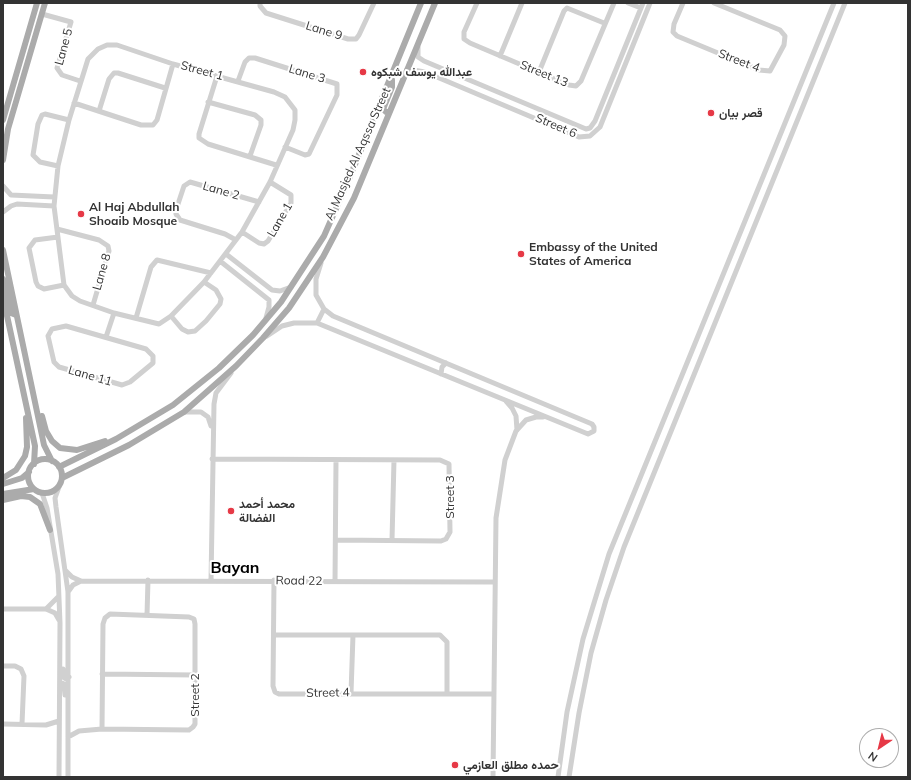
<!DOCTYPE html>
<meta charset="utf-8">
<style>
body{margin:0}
#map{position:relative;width:911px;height:780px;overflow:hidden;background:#fff;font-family:Mulish,sans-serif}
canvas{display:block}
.frame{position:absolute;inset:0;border:4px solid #333;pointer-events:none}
.north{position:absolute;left:859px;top:728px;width:40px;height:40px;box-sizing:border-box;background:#fff;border:1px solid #adadad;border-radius:50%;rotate:215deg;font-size:11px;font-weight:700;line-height:16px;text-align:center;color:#333}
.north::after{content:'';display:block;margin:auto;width:14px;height:18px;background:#e63946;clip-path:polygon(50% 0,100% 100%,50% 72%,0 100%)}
</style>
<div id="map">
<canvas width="911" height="780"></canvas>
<div class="frame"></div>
<div class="north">N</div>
</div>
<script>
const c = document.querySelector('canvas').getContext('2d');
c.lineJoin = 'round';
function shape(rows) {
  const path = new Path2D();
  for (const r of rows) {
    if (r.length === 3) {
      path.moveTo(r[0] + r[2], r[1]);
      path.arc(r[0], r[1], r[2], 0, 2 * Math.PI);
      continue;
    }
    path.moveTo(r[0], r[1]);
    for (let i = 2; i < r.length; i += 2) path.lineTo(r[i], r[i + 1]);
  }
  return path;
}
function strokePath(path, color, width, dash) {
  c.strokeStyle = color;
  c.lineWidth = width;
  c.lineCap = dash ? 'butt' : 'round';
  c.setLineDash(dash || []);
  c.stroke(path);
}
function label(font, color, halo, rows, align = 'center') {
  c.font = font + ' Mulish,Vazirmatn,sans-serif';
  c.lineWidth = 4;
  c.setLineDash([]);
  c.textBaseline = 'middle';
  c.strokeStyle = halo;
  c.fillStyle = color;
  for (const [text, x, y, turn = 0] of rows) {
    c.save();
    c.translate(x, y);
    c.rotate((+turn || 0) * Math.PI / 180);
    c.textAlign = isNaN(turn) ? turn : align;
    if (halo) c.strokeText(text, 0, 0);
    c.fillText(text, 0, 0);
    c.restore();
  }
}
strokePath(shape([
 [260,3,260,6,266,13,348,39,356,39,359,35,374,3],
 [477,3,464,32,464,39,470,43,569,85,576,86,581,81,614,3],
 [628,3,641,8],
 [683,3,674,24,673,32,677,36,759,70,770,71,784,45,785,36,780,30,714,3],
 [42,14,71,22,57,68,62,75,80,81],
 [107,45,117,45,173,64,274,92,285,97,295,110,295,120,293,130,270,182,242,232,204,282,171,316,159,324,114,313,80,301,72,296,64,285,54,206,58,166,69,120,88,59,98,49,107,45],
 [418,47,418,57,424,61,586,129,590,128,595,121,643,3],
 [500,56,522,3],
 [407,69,425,72,579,137,590,136,600,127,650,3],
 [539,72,564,11,567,8,604,23],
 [217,76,199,134,199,138,208,144,276,165],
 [238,81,245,62,249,58,255,58,337,84,337,95,309,154,305,155,285,147],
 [208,102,255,115,261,120,261,125,250,156],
 [74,103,141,125,153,125,157,120,173,64],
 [99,111,109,79,114,73,118,73,165,88],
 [58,166,40,162,33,155,38,124,42,115,45,114,69,120],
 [3,186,11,195,54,197],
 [3,212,11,206,17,204,54,206],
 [57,229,99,240,108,246,109,251,93,305],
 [242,232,259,243,264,244,268,241,291,203,291,195,270,182],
 [58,237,35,240,29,248,36,282,38,286,44,289,64,285],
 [236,240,225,234,180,220,176,214,176,210,184,186,190,182,259,202],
 [226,254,272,290,280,291,291,287],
 [220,261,269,300,269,307,266,318],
 [171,316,182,329,188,332,195,331,206,321,220,304,221,299,216,290,204,282],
 [136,318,151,267,157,260,211,273],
 [317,323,324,309],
 [66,326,146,349,153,356,153,363,130,382,122,385,59,367,54,362,48,336,52,329,66,326],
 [267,336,282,326,294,323,317,323,588,434,594,431,594,427,592,424,333,316,324,309,316,295,316,279,321,263],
 [106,337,114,313],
 [441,374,442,367,446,363],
 [506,401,512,408,516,416,517,430],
 [184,412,201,412,208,417,211,426],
 [212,459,440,460,449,464,450,532,446,539,441,541,336,540],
 [59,487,55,498,56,507,68,592,68,777],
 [42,493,47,508,58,574,60,623,59,777],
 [392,540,394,460],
 [66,571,72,577,81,581,494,582],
 [274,580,273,686,275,692,279,694,494,694],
 [211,581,214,404,216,393,231,373],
 [335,582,336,461],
 [68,592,73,585,81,581],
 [3,609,46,609,55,613,59,620],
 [46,609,58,597],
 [147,615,148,580],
 [274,635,440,635,447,642,447,693],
 [3,666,15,666,21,669,24,676,22,724],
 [63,669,63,677,66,679,69,677],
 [102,674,195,675],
 [60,685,62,683,64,684,65,695],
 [351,693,353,635],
 [3,724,46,725,59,721],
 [68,737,79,731,102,729,189,730,193,727,195,724,195,624,194,619,189,617,110,614,105,618,103,624,102,729],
 [493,777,496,518,505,460,516,431,526,420,536,417,543,417],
 [558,777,567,712,583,639,609,554,834,3],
 [569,777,579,713,591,653,606,600,624,547,845,3]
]), '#d0d0d0', 5);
strokePath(shape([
 [389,112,386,112,383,109,392,87,392,80],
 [3,120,37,3],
 [3,160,8,129,45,3],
 [3,250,44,445,52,461],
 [3,279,11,313,16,315],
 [3,297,35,446,34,464],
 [42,416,46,431,52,441,60,448,77,450,105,441],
 [45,476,17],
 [59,467,116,439,173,405,219,368,253,335,281,302,324,236,349,179,421,3],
 [3,478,16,470,25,456,27,447,26,418],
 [62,478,129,445,184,412,236,366,263,338,289,308,323,257,354,198,435,3],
 [3,484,22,478,29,472],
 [3,494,34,489],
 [3,500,21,496,30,497,40,504,50,530]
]), '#ababab', 6);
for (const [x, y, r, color] of [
 [363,72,4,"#e63946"],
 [711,113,4,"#e63946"],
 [81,214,4,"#e63946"],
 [521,254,4,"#e63946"],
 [231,511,4,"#e63946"],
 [455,765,4,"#e63946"]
]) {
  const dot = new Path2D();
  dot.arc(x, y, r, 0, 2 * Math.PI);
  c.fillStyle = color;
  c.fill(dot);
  strokePath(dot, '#fff', 1.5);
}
label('12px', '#333', '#fff', [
 ["Lane 9",324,31,17],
 ["Lane 5",64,47,-75],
 ["Street 4",739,61,21],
 ["Street 1",202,71,15],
 ["Lane 3",307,74,17],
 ["Street 13",544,74,22],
 ["Street 6",556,126,23],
 ["Al Masjed Al Aqssa Street",358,154,-66],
 ["Lane 2",221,191,16],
 ["Lane 1",280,220,-60],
 ["Lane 8",102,272,-74],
 ["Lane 11",90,376,16],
 ["Street 3",450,497,-90],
 ["Road 22",299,581,1],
 ["Street 4",328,693,-1],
 ["Street 2",195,695,-90]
]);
label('bold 12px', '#333', '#fff', [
 ["عبدالله يوسف شبكوه",371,72],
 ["قصر بيان",719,113],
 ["Al Haj Abdullah",89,207],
 ["Shoaib Mosque",89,221],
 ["Embassy of the United",529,247],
 ["States of America",529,261],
 ["محمد أحمد",239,504],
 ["الفضالة",239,518],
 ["حمده مطلق العازمي",463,765]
], 'left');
label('bold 16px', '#000', '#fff', [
 ["Bayan",235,568]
]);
</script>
